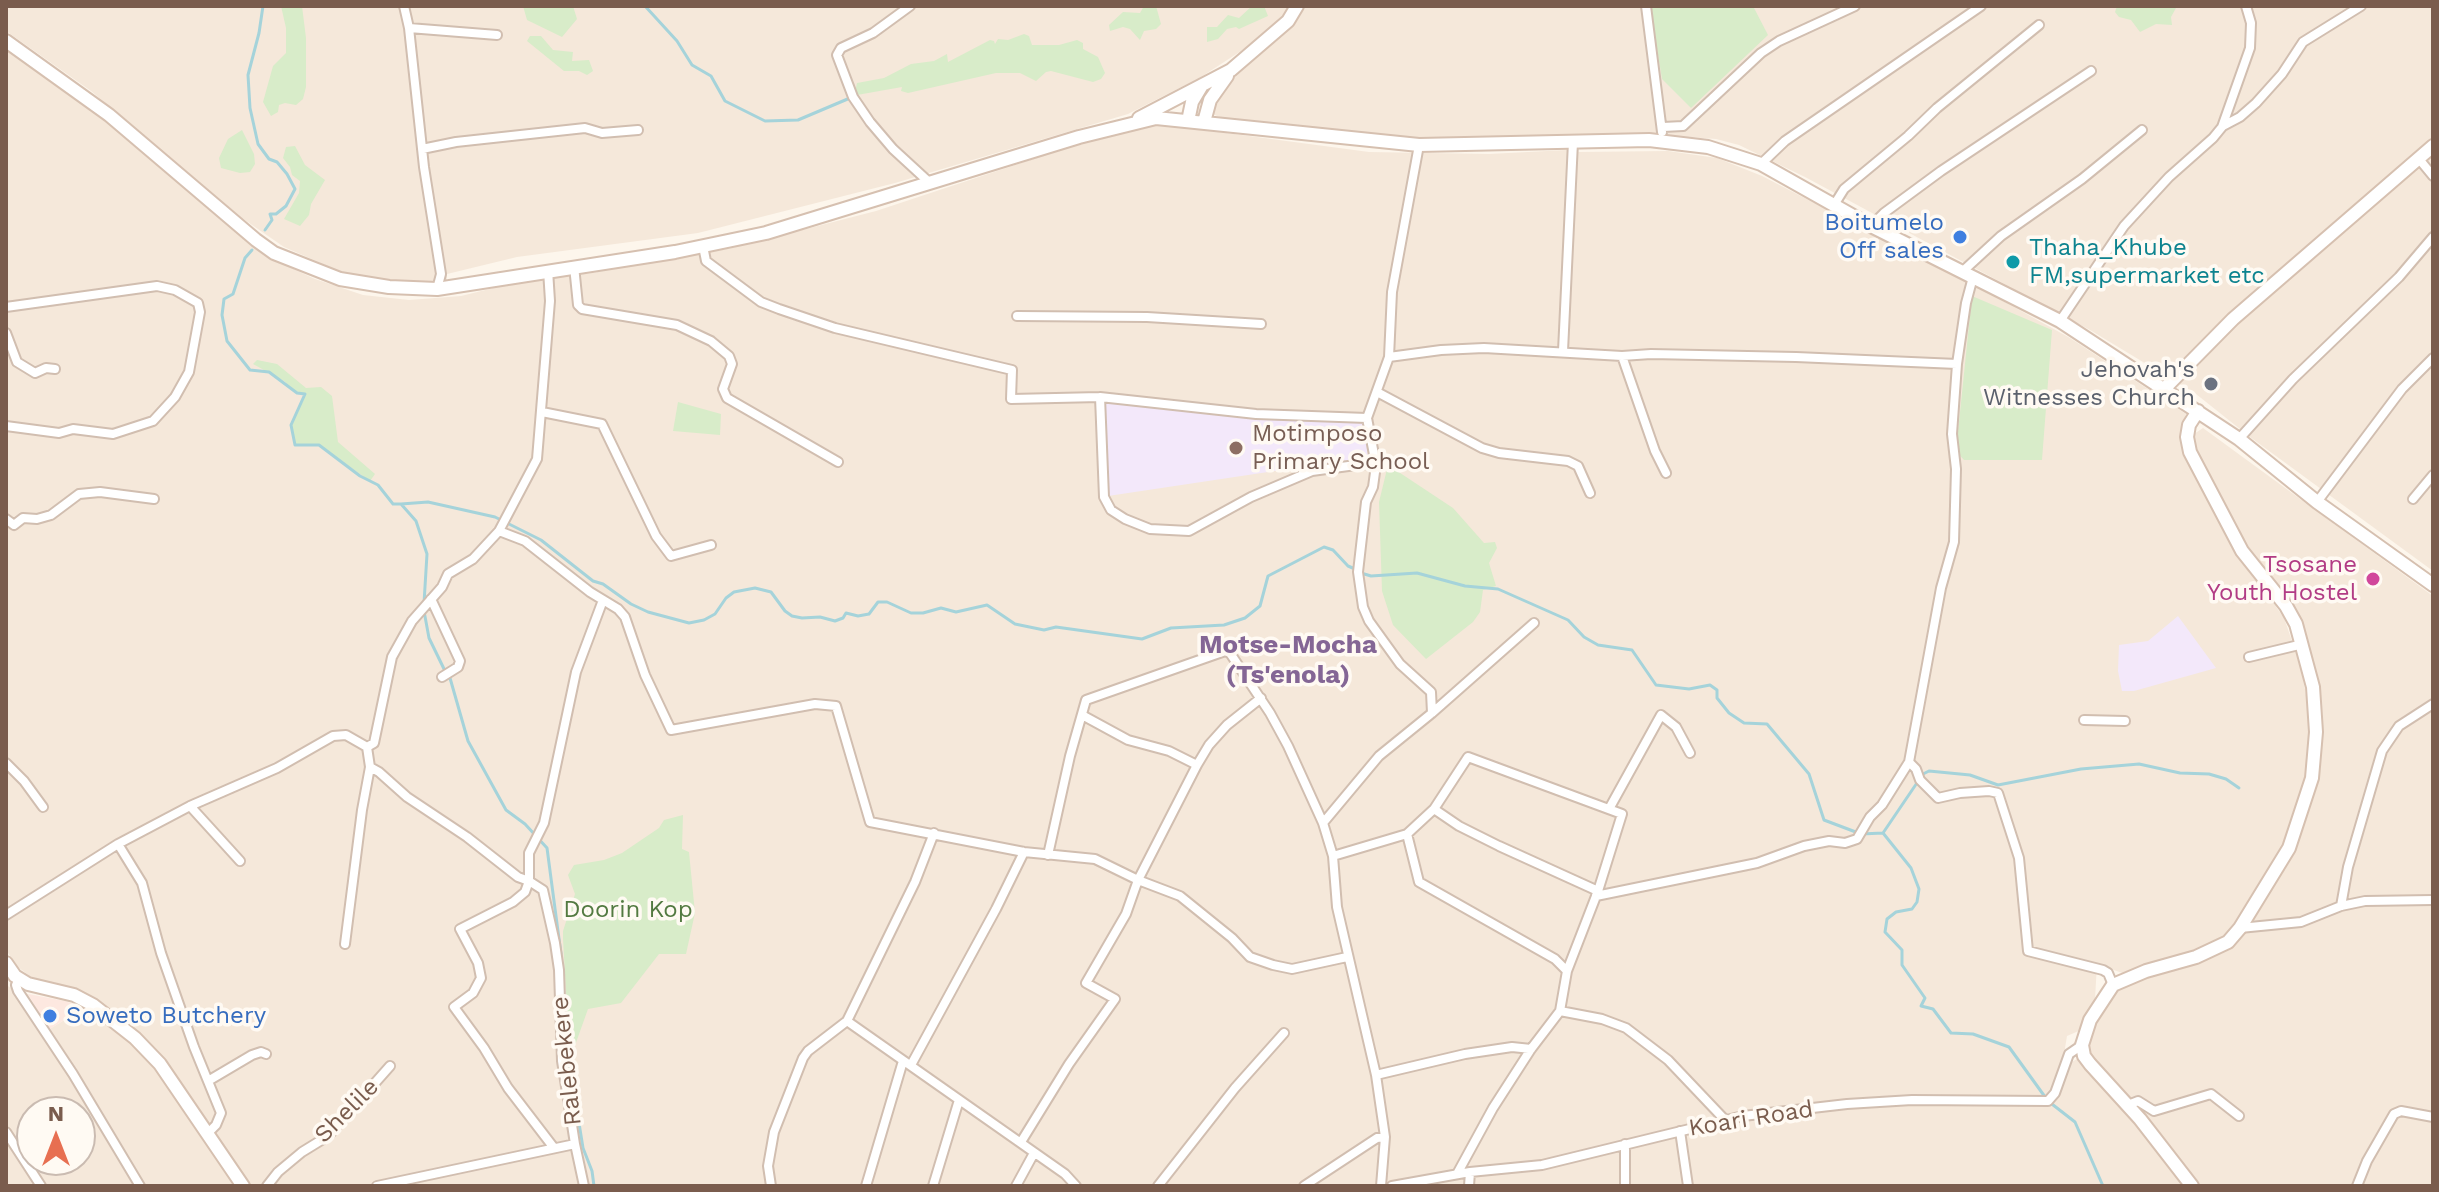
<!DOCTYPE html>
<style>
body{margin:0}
#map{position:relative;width:2439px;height:1192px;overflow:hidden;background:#fdf6ec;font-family:"Work Sans",sans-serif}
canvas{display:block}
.frame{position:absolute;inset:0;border:8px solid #7a5c4d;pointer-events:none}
.north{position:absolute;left:16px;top:1096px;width:80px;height:80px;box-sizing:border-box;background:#fffaf3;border:2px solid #cabbb1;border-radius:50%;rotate:0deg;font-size:22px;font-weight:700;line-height:32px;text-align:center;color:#7a5c4d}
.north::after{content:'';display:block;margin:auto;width:28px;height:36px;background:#e76f51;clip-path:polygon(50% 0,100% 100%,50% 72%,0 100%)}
</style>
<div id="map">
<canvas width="2439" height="1192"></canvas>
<div class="frame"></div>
<div class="north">N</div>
</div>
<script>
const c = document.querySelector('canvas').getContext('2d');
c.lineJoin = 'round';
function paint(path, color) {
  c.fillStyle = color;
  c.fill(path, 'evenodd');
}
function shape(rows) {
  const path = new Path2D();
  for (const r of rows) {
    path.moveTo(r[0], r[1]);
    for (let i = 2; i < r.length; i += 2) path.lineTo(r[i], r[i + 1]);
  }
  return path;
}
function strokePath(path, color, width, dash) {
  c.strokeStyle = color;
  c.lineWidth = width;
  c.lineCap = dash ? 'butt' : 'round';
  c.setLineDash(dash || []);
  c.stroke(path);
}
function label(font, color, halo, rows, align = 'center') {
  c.font = font + ' "Work Sans",sans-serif';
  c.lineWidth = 7;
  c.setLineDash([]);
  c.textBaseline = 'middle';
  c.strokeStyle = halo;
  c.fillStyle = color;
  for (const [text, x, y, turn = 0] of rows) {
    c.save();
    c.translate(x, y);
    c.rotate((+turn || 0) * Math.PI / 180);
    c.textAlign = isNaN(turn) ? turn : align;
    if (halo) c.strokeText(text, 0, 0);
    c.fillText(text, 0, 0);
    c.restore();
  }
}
paint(shape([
 [6,6,2433,6,2433,571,2250,437,2196,394,2090,330,1805,177,1739,145,1716,139,1646,134,1468,141,1385,137,1219,117,1213,114,1212,107,1221,88,1268,48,1261,38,1201,77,1128,114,895,183,698,233,517,257,447,274,447,280,418,283,383,281,346,274,284,247,242,218,91,91,6,31],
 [6,49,89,108,172,175,234,231,272,259,315,279,363,295,409,300,461,296,518,282,592,273,732,248,876,211,1127,128,1159,124,1369,152,1489,154,1567,150,1579,152,1668,151,1717,158,1762,176,1985,291,2070,338,2186,414,2181,426,2186,457,2234,548,2284,618,2301,667,2307,701,2310,744,2306,787,2297,817,2277,856,2235,927,2222,940,2201,950,2125,974,2097,964,2095,999,2081,1030,2067,1036,2065,1048,2070,1063,2077,1059,2088,1074,2108,1091,2186,1186,250,1186,166,1062,133,1028,102,1003,81,992,32,978,18,967,6,950],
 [2203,428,2433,596,2433,1186,2197,1186,2126,1093,2091,1055,2089,1041,2104,1006,2121,987,2216,956,2230,947,2281,873,2314,794,2321,767,2319,697,2313,662,2297,611,2237,534,2204,470,2193,444,2194,434],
 [6,983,9,987,28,994,48,1030,84,1008,106,1021,157,1068,209,1142,235,1186,6,1186],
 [32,1112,80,1112,80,1160,32,1160]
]), '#f5e8da');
paint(shape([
 [28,994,65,1001,84,1008,48,1030]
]), '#fde8e0');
paint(shape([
 [1105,401,1359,420,1363,422,1368,457,1108,496,1105,457],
 [2178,616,2216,668,2134,691,2122,691,2118,671,2119,645,2148,641]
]), '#f3e8fa');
paint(shape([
 [281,6,302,6,306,38,306,87,303,99,296,105,285,103,279,105,278,112,271,116,263,102,273,66,286,53,286,28],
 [523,6,573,6,577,19,562,37,527,20],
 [1144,6,1156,6,1161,24,1156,29,1144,31,1140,40,1130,29,1123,27,1110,31,1109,25,1123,12,1140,13],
 [1252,6,1264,6,1268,16,1239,29,1236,27,1227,29,1218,39,1207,42,1207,27,1217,27,1228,15,1239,18],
 [1650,6,1753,6,1768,35,1691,108,1662,79],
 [2117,6,2173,6,2176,8,2171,17,2172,25,2156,24,2140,32,2131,20,2119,17,2115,12],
 [1024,34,1029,36,1032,45,1059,45,1077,40,1083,43,1083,49,1098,57,1105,73,1101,79,1093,82,1051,71,1046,72,1036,81,1020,73,996,73,908,93,901,91,902,87,857,95,855,92,857,83,884,78,911,64,934,61,947,54,948,62,990,40,994,41,995,44,998,39,1008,40],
 [530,36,541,36,553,50,573,52,572,61,589,60,593,71,587,75,579,71,564,71,527,41],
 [242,130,254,154,255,164,250,172,240,173,221,168,219,158,228,139],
 [295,146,305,165,325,180,311,204,309,215,300,226,284,219,299,193,300,181,292,175,290,167,283,158,286,147],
 [1972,296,2052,330,2042,460,1964,460,1956,451],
 [257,360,277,364,306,388,321,387,332,396,338,442,375,474,370,481,319,445,295,445,291,425,305,394,297,393,284,381,253,364],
 [678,402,721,414,720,435,673,431],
 [1388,465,1453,508,1484,543,1495,542,1497,548,1489,563,1496,586,1483,590,1480,612,1473,622,1426,659,1393,625,1382,591,1379,502],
 [683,815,682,849,689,852,695,913,686,954,659,954,621,1003,588,1009,573,1051,569,1047,563,939,563,931,575,894,568,875,574,865,604,860,622,853,659,828,664,820]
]), '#d8ecc9');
strokePath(shape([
 [263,6,259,33,248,75,250,108,258,144,269,159,277,162,287,174,295,189,286,206,276,214,270,214,272,220,265,230],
 [645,6,677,41,692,65,711,76,725,101,765,121,798,120,850,98],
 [252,250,245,258,233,294,224,299,222,315,227,341,250,370,269,372,297,393,305,394,291,425,295,445,319,445,360,476,378,485,393,504,401,504,416,521,427,554,424,603],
 [401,504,428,502,495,517,541,540,593,581,603,584,631,604,648,612,689,623,704,620,715,614,726,598,734,592,755,588,771,592,785,611,792,616,802,618,820,617,835,621,843,618,846,613,858,616,869,614,878,602,887,602,911,613,923,613,941,608,956,612,987,605,1015,624,1044,630,1056,627,1142,639,1171,628,1224,625,1245,618,1260,606,1268,576,1324,547,1333,550,1348,566,1355,569],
 [1361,573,1371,576,1417,573,1465,586,1498,589,1568,620,1584,637,1598,645,1632,650,1656,685,1689,689,1710,685,1717,690,1717,698,1729,713,1744,723,1767,724,1809,774,1824,820,1861,834,1883,833,1911,868,1919,889,1917,902,1912,909,1896,912,1887,919,1885,932,1902,950,1902,965,1925,998,1921,1006,1933,1009,1951,1033,1973,1034,2009,1047,2048,1101,2075,1122,2103,1186],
 [424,611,429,638,445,671],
 [450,678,468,741,506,810,525,824,547,848,561,954],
 [1883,833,1923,774,1929,771,1970,775,1998,785,2081,769,2139,764,2180,773,2209,774,2226,779,2239,788],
 [565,1034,567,1050],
 [569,1061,583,1148,592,1171,594,1186]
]), '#a5d3da', 3);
const street = shape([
 [404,6,409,28,424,167,441,274,437,289],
 [910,6,873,33,841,48,837,55,853,97,870,122,893,149,930,183],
 [1646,6,1662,132],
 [409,28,497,35],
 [2223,126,2240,117,2256,103,2282,74,2303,42,2361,6],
 [1663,127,1683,126,1761,53,1779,41,1855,6],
 [1419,145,1392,292,1389,357,1367,418,1376,465,1373,487,1366,502,1358,572,1363,607,1369,621,1400,664,1431,692,1432,713],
 [422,149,456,142,585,128,602,133,638,130],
 [2419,159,2433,176],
 [1761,164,1785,141,1981,6],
 [1834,205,1844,189,1908,136,1937,108,2039,25],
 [1871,226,1884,213,1941,171,2091,71],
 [703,246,706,261,761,302,779,309,835,328,1012,370,1011,399,1100,397,1256,414,1367,418],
 [574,266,578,305,582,309,677,325,711,341,729,356,732,364,723,389,727,398,838,462],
 [1963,271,2001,236,2082,179,2142,130],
 [6,307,157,286,175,290,198,303,200,312,189,372,175,397,153,421,113,434,73,429,59,433,6,426],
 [1017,316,1147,317,1261,324],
 [2060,321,2124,226,2169,177,2213,138,2222,127,2250,48,2251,23,2246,6],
 [6,333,17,362,35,373,46,368,55,369],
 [1563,351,1573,142],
 [1622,356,1655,451,1666,473],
 [1389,357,1441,350,1484,348,1622,356,1651,354,1796,357,1957,364],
 [1377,392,1482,448,1499,453,1568,461,1578,466,1590,493],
 [1100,397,1104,497,1111,510,1125,519,1150,529,1189,531,1251,497,1312,471,1363,464,1376,465],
 [542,412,602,424,656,536,671,556,711,545],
 [2239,439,2293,379,2399,277,2433,237],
 [2413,499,2433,475],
 [2317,502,2402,389,2433,358],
 [6,519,14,525,23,518,37,519,51,515,79,494,100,492,154,499],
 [499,531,525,541,590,592,618,609,625,617,645,675,671,730,815,704,836,706,870,822,1024,852,1095,859,1138,880,1180,896,1232,938,1250,957,1273,965,1292,969,1347,957],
 [431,599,460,661,458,667,442,677],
 [2249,657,2303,644],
 [1082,715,1128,740,1169,751,1197,765],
 [2084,720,2125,721],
 [367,747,374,743,392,657,412,621,442,587,448,574,473,559,499,531,537,459,550,301,548,270],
 [1909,762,1916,769,1920,780,1938,798,1960,793,1989,791,1998,793,2019,858,2028,951,2103,970,2108,973,2113,985],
 [6,763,24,781,43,807],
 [190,806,240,861],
 [1434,809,1459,826,1499,846,1598,891],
 [1609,809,1661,715,1676,727,1690,753],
 [1323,823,1379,756,1432,713,1534,623],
 [1407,834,1419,882,1555,959,1567,971],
 [118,844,142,883,161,953,194,1047,221,1113,216,1125,208,1133],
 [1048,855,1070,756,1086,700,1228,650,1270,713,1288,746,1323,823,1333,856,1337,907,1376,1075,1385,1137,1381,1186],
 [1333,856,1407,834,1434,809,1468,757,1622,814,1598,891,1567,971,1560,1011,1531,1049,1493,1108,1457,1174],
 [1596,896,1757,863,1804,846,1829,841,1845,843,1857,839,1870,817,1882,805,1909,762,1941,588,1954,542,1956,469,1952,434,1957,364,1966,303,1973,277],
 [2341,906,2348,867,2382,751,2399,726,2433,704],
 [6,915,118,844,190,806,277,768,333,736,346,735,367,747,370,767,379,772,407,797,467,837,518,877,529,881,525,892,513,902,460,929,478,963,481,978,473,993,454,1007,484,1048,508,1088,554,1148],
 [2240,928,2301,922,2341,906,2365,901,2433,900],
 [345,944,362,810,370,767],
 [19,979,16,985,18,991,73,1074,140,1186],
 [1560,1011,1602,1019,1626,1028,1668,1060,1725,1120],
 [847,1021,1065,1174,1076,1186],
 [911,1065,996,909,1024,852],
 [1376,1075,1465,1054,1512,1047,1531,1049],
 [208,1081,252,1055,261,1052,266,1054],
 [2128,1105,2138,1101,2154,1111,2211,1094,2239,1116],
 [1680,1131,1688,1186],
 [6,1132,41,1186],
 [1021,1142,1069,1064,1115,999,1086,983,1126,914,1138,880,1197,765,1209,745,1227,725,1261,698],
 [575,1144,584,1186],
 [1625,1144,1625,1186],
 [267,1186,278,1172,302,1152,328,1136,390,1066],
 [377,1186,575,1144,562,1061,559,970,555,943,543,890,529,881,529,853,544,823,576,672,603,600],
 [771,1186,768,1166,774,1132,803,1058,808,1051,847,1021,915,882,934,833],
 [866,1186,903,1061],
 [933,1186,959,1100],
 [1016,1186,1034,1153],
 [1158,1186,1235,1088,1284,1033],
 [1304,1186,1377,1138,1385,1137],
 [1392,1186,1470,1172,1542,1165,1743,1116,1847,1104,1912,1100,2048,1101,2055,1093,2069,1054,2082,1045],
 [1469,1186,1470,1172],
 [2357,1186,2367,1161,2394,1114,2401,1111,2433,1117]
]);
const secondary = shape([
 [6,41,109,115,256,240,274,253,340,279,389,287,437,289,675,252,766,233,1079,137,1156,118,1419,145,1649,140,1708,147,1761,164,1871,226,2060,321,2239,439,2317,502,2433,585],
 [1139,118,1231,70,1288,21,1297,6],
 [1188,121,1192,102,1201,87],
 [1204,122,1210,100,1227,76],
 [2165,388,2233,319,2433,146],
 [6,963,15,976,28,984,74,995,93,1005,135,1038,160,1064,243,1186],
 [2192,1186,2140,1119,2090,1064,2084,1056,2082,1045,2090,1020,2113,985,2146,971,2196,957,2228,942,2240,928,2289,848,2312,778,2316,732,2313,687,2296,624,2286,606,2242,551,2190,452,2187,437,2189,425,2198,411]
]);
strokePath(street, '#d1beb0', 12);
strokePath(secondary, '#d6c0b0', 16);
strokePath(street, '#fff', 8);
strokePath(secondary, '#fff', 12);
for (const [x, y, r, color] of [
 [1960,237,8,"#3f7fe0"],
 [2013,262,8,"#0f9aa8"],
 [2211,384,8,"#6b7280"],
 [1236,448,8,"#8d6e63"],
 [2373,579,8,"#d1479c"],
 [50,1016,8,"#3f7fe0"]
]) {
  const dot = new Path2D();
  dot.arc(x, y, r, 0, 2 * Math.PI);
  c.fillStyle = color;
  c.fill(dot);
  strokePath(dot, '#fffaf3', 3);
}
label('24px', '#366cbe', '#fffaf3', [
 ["Boitumelo",1944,223],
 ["Off sales",1944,251],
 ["Soweto Butchery",66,1016,"left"]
], 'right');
label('24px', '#0d838f', '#fffaf3', [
 ["Thaha_Khube",2029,248],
 ["FM,supermarket etc",2029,276]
], 'left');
label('24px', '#5b616d', '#fffaf3', [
 ["Jehovah's",2195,370],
 ["Witnesses Church",2195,398]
], 'right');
label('24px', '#785e54', '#fffaf3', [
 ["Motimposo",1252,434],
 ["Primary School",1252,462]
], 'left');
label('24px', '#b23c85', '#fffaf3', [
 ["Tsosane",2357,565],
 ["Youth Hostel",2357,593]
], 'right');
label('24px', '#537a41', '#fffaf3', [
 ["Doorin Kop",628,910]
]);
label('24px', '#7a5c4d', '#fffaf3', [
 ["Ralebekere",567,1061,-96],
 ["Shelile",347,1111,-45],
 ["Koari Road",1751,1119,-9]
]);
label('bold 26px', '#846695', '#fffaf3', [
 ["Motse-Mocha",1288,645],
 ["(Ts'enola)",1288,675]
]);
</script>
